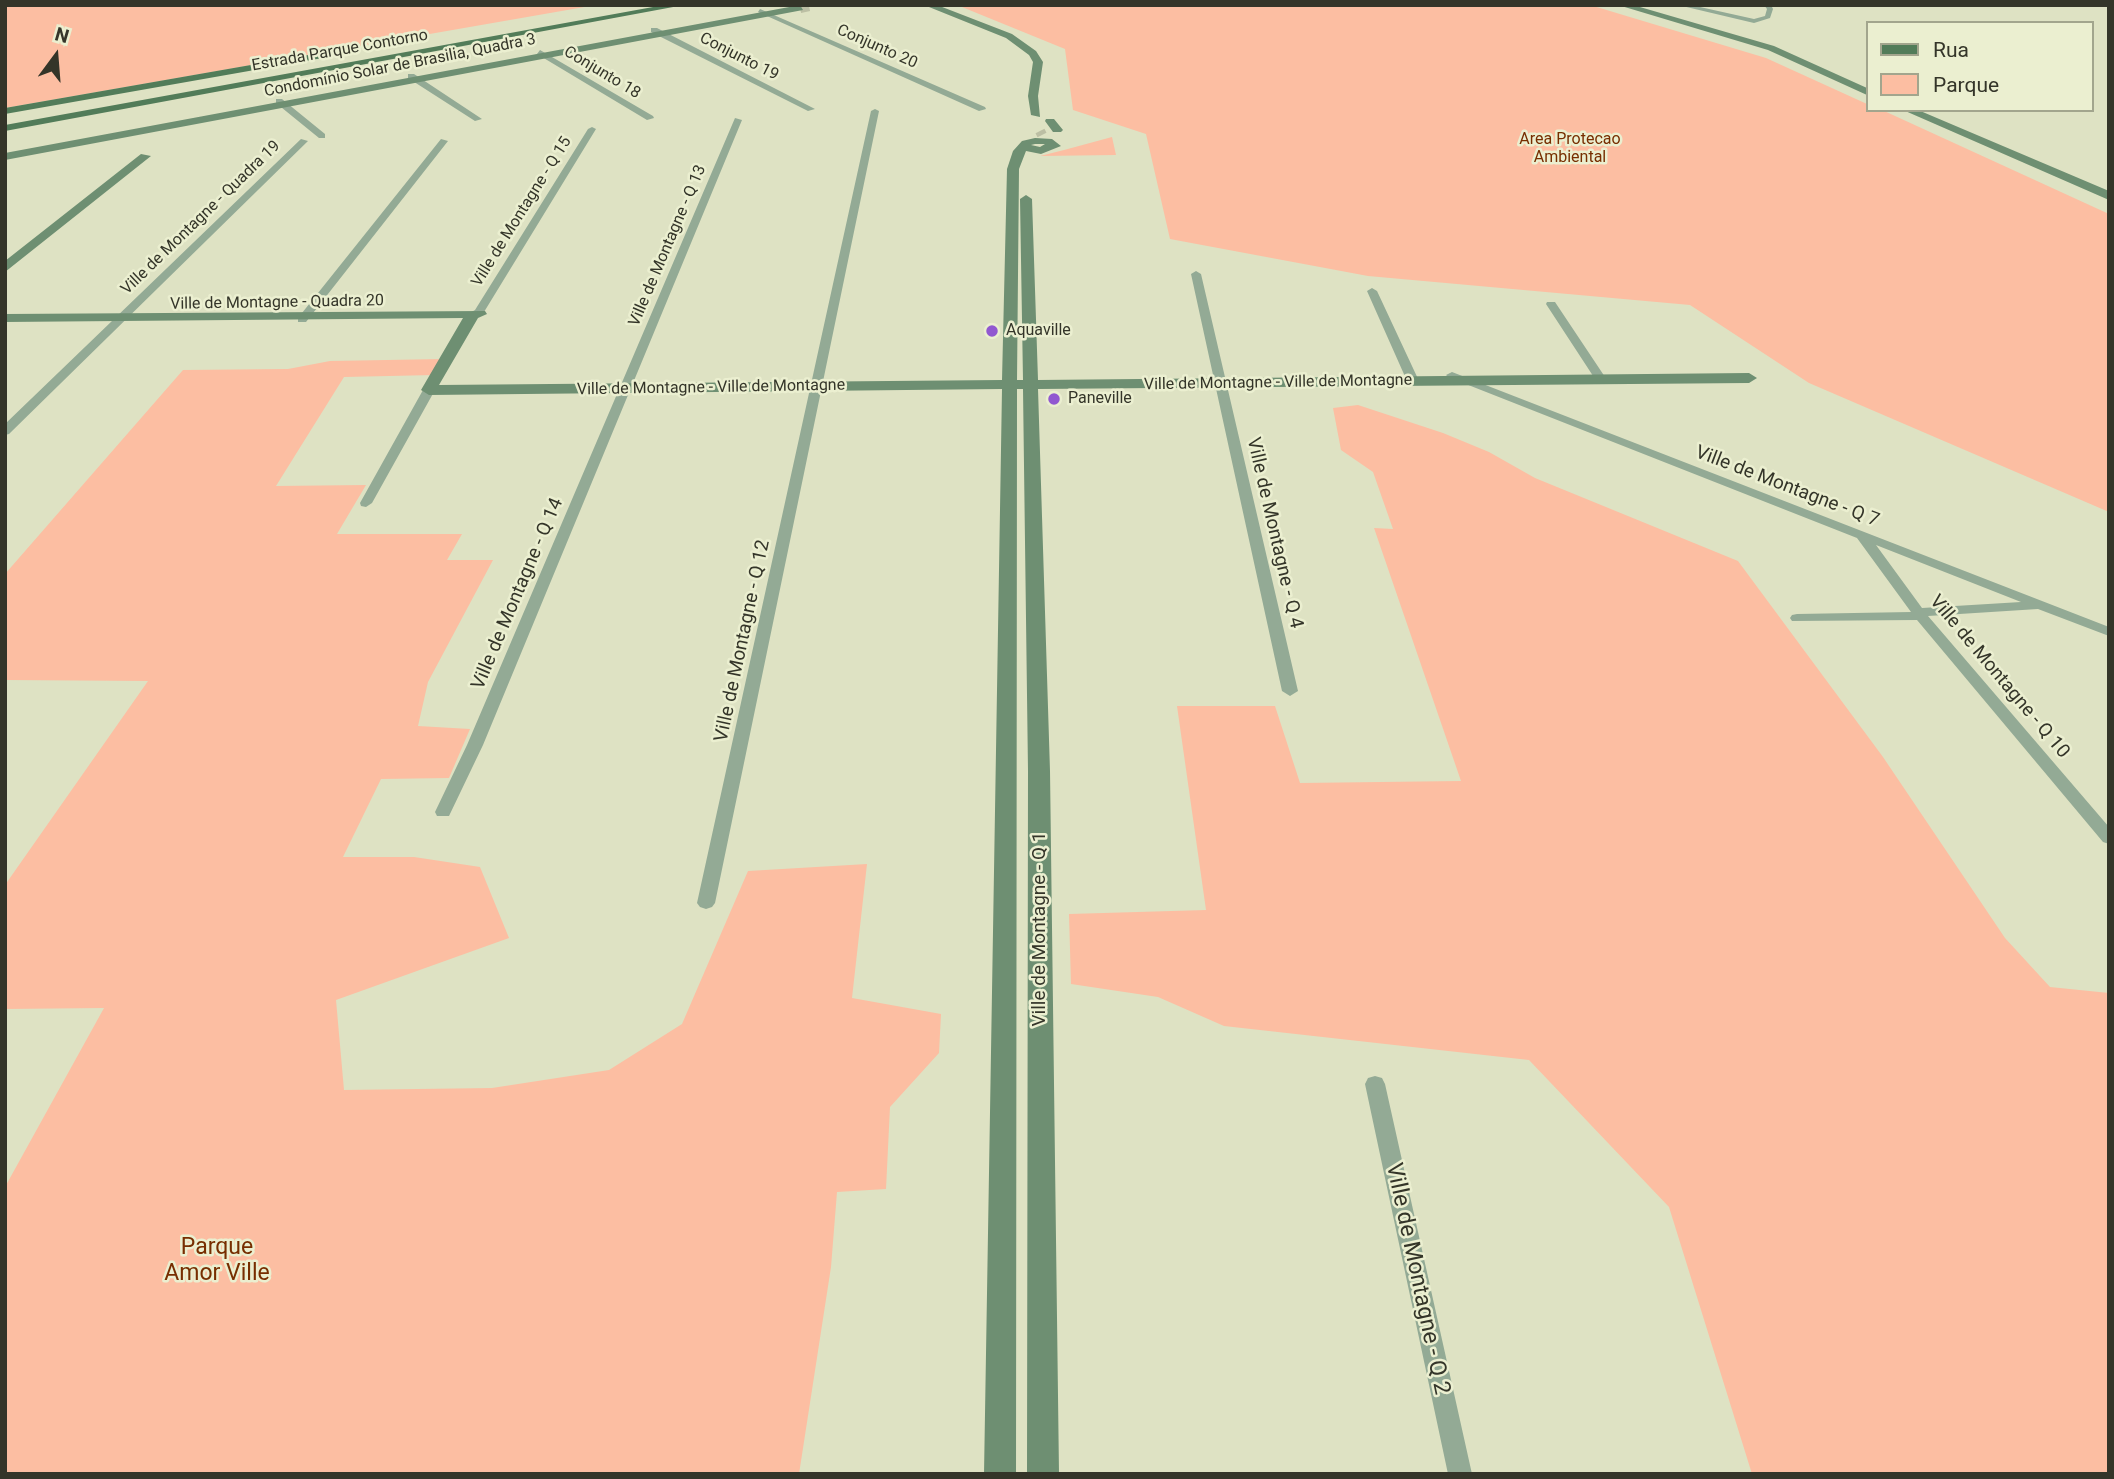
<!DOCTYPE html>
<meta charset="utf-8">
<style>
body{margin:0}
#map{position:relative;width:2114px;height:1479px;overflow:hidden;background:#dee2c3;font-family:Roboto,sans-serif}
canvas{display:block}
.frame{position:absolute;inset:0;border:7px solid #343529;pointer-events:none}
.legend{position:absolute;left:1866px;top:21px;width:228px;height:91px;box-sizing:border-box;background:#ebefd0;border:2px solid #a2a58d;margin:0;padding:9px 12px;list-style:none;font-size:21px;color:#343529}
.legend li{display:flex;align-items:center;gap:14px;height:35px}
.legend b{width:35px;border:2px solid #a2a58d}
.north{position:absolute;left:21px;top:21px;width:70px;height:70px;-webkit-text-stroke:5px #ebefd0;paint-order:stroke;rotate:16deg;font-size:19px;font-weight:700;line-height:28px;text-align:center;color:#343529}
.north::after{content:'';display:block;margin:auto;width:24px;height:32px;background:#343529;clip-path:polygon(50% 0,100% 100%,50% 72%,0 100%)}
</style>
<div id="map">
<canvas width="2114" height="1479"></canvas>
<div class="frame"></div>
<ul class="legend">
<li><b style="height:9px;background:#527c59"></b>Rua</li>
<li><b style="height:19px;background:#fcbea2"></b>Parque</li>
</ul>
<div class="north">N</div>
</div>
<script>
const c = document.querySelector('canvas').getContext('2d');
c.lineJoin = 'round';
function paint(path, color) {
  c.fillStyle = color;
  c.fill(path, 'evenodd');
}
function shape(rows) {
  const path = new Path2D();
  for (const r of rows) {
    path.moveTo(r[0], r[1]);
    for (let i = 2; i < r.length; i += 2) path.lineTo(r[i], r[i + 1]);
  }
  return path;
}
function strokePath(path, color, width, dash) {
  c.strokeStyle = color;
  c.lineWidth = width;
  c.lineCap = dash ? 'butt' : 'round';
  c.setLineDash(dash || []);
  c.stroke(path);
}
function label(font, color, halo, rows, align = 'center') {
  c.font = font + ' Roboto,sans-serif';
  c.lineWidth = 5;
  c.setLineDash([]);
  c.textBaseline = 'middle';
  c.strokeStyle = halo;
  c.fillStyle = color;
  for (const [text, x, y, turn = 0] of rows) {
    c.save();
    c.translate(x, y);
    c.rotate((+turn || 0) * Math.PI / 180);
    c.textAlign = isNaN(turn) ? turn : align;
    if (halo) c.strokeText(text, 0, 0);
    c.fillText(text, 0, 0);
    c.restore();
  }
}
paint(shape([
 [5,5,596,5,5,108],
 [957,5,1590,5,1766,58,1867,104,1867,110,1882,110,2109,214,2109,512,1809,383,1690,305,1368,276,1170,239,1146,134,1073,110,1065,49],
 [1112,137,1116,155,1040,156,1064,150],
 [443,359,434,375,344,377,276,486,366,485,337,534,462,534,447,560,493,560,428,682,418,726,470,729,449,778,381,779,343,857,414,857,480,867,509,938,336,1000,344,1090,492,1088,609,1070,682,1024,748,871,867,864,852,998,941,1014,939,1053,890,1107,886,1189,837,1192,831,1267,799,1474,5,1474,5,1187,104,1008,5,1009,5,885,148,681,5,680,5,574,183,370,288,369,330,361],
 [1358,405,1443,433,1489,452,1535,478,1738,561,1883,757,2005,938,2050,987,2109,993,2109,1474,1752,1474,1669,1207,1529,1060,1224,1026,1158,997,1071,984,1069,914,1206,910,1177,706,1275,706,1300,783,1461,781,1374,528,1393,529,1373,472,1341,450,1333,408]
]), '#fcbea2');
strokePath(shape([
 [800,8,809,6],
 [1040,131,1042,135]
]), '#bcbfa4', 10, [10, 5]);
paint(shape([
 [1678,5,1691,5,1754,19,1765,16,1767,9,1764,5,1771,5,1773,9,1770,18,1754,23,1678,5],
 [760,9,985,107,986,109,979,111,758,12,760,9],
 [651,28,657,28,815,109,808,111,651,32,651,28],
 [540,50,653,116,654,118,647,120,537,54,540,50],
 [408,74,414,74,482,119,475,121,408,78,408,74],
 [276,99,282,99,325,134,325,138,319,138,276,103,276,99],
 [875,109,879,111,715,903,712,907,706,909,700,907,697,903,871,111,875,109],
 [735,118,742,120,483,745,449,816,437,816,435,812,467,745,735,118],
 [592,127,596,129,484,312,477,316,469,316,468,314,475,310,588,129,592,127],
 [301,139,308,141,9,434,5,435,5,424,301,139],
 [441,139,448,141,306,322,298,322,298,318,441,139],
 [1196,271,1201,274,1298,691,1290,696,1282,691,1191,274,1196,271],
 [1372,288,1377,291,1419,381,1417,383,1407,381,1367,291,1372,288],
 [1547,302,1555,302,1607,380,1605,382,1597,382,1546,304,1547,302],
 [1452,372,2109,627,2109,636,2038,609,1928,616,2109,827,2109,844,2103,842,1917,620,1792,621,1790,618,1792,615,1797,614,1911,612,1857,538,1448,377,1446,375,1452,372],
 [1876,545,2021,602,1922,608,1876,545],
 [429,387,435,390,372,503,366,507,361,506,360,503,423,390,429,387],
 [1375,1076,1382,1078,1385,1084,1472,1474,1448,1474,1365,1084,1368,1078,1375,1076]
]), '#93aa95');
paint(shape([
 [800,5,803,10,5,160,5,153,800,5],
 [924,5,937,5,1012,34,1036,51,1043,62,1038,96,1040,117,1031,115,1028,96,1033,62,1029,55,1006,38,924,5],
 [1618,5,1633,5,1774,46,1867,88,1867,95,1768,50,1618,5],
 [1903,110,1918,110,2109,191,2109,200,1903,110],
 [1046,119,1054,119,1063,130,1061,132,1053,132,1045,121,1046,119],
 [1035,138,1052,139,1061,146,1041,154,1026,151,1019,169,1017,380,1023,380,1020,199,1026,195,1032,199,1038,380,1749,373,1757,378,1749,383,1038,389,1050,771,1059,1474,1027,1474,1028,771,1023,389,1017,389,1016,1474,984,1474,1002,389,429,395,421,390,463,318,5,322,5,314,485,311,487,314,478,318,439,385,1002,380,1007,169,1013,151,1022,141,1035,138],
 [1045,144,1040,147,1031,145,1035,144,1045,144],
 [141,154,151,156,5,272,5,261,141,154]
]), '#6e8f72');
paint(shape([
 [664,5,684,5,5,131,5,125,664,5],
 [348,48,351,53,5,114,5,108,348,48]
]), '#527c59');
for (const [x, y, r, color] of [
 [992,331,7,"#9158d0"],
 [1054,399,7,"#9158d0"]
]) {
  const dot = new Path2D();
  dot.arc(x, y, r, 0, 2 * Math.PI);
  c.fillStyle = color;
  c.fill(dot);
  strokePath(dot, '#ebefd0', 2.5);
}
label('16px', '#343529', '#ebefd0', [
 ["Conjunto 20",877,47,24],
 ["Estrada Parque Contorno",340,51,-10],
 ["Conjunto 19",739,57,27],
 ["Condomínio Solar de Brasilia, Quadra 3",400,66,-11],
 ["Conjunto 18",602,73,31],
 ["Ville de Montagne - Q 15",522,212,-58],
 ["Ville de Montagne - Quadra 19",201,218,-44],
 ["Ville de Montagne - Q 13",668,246,-67],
 ["Ville de Montagne - Quadra 20",277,303,-1],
 ["Ville de Montagne - Ville de Montagne",1278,383,-1],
 ["Ville de Montagne - Ville de Montagne",711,388,-1]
]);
label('16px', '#772e00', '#ebefd0', [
 ["Area Protecao",1570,140],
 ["Ambiental",1570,158]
]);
label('16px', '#343529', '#ebefd0', [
 ["Aquaville",1006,331],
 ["Paneville",1068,399]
], 'left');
label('19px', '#343529', '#ebefd0', [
 ["Ville de Montagne - Q 7",1787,487,21],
 ["Ville de Montagne - Q 4",1274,533,77],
 ["Ville de Montagne - Q 14",518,594,-67],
 ["Ville de Montagne - Q 12",743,641,-78],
 ["Ville de Montagne - Q 10",1999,677,50],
 ["Ville de Montagne - Q 1",1040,929,-90]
]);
label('23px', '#772e00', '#ebefd0', [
 ["Parque",217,1248],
 ["Amor Ville",217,1274]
]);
label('23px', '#343529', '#ebefd0', [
 ["Ville de Montagne - Q 2",1417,1279,78]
]);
</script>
